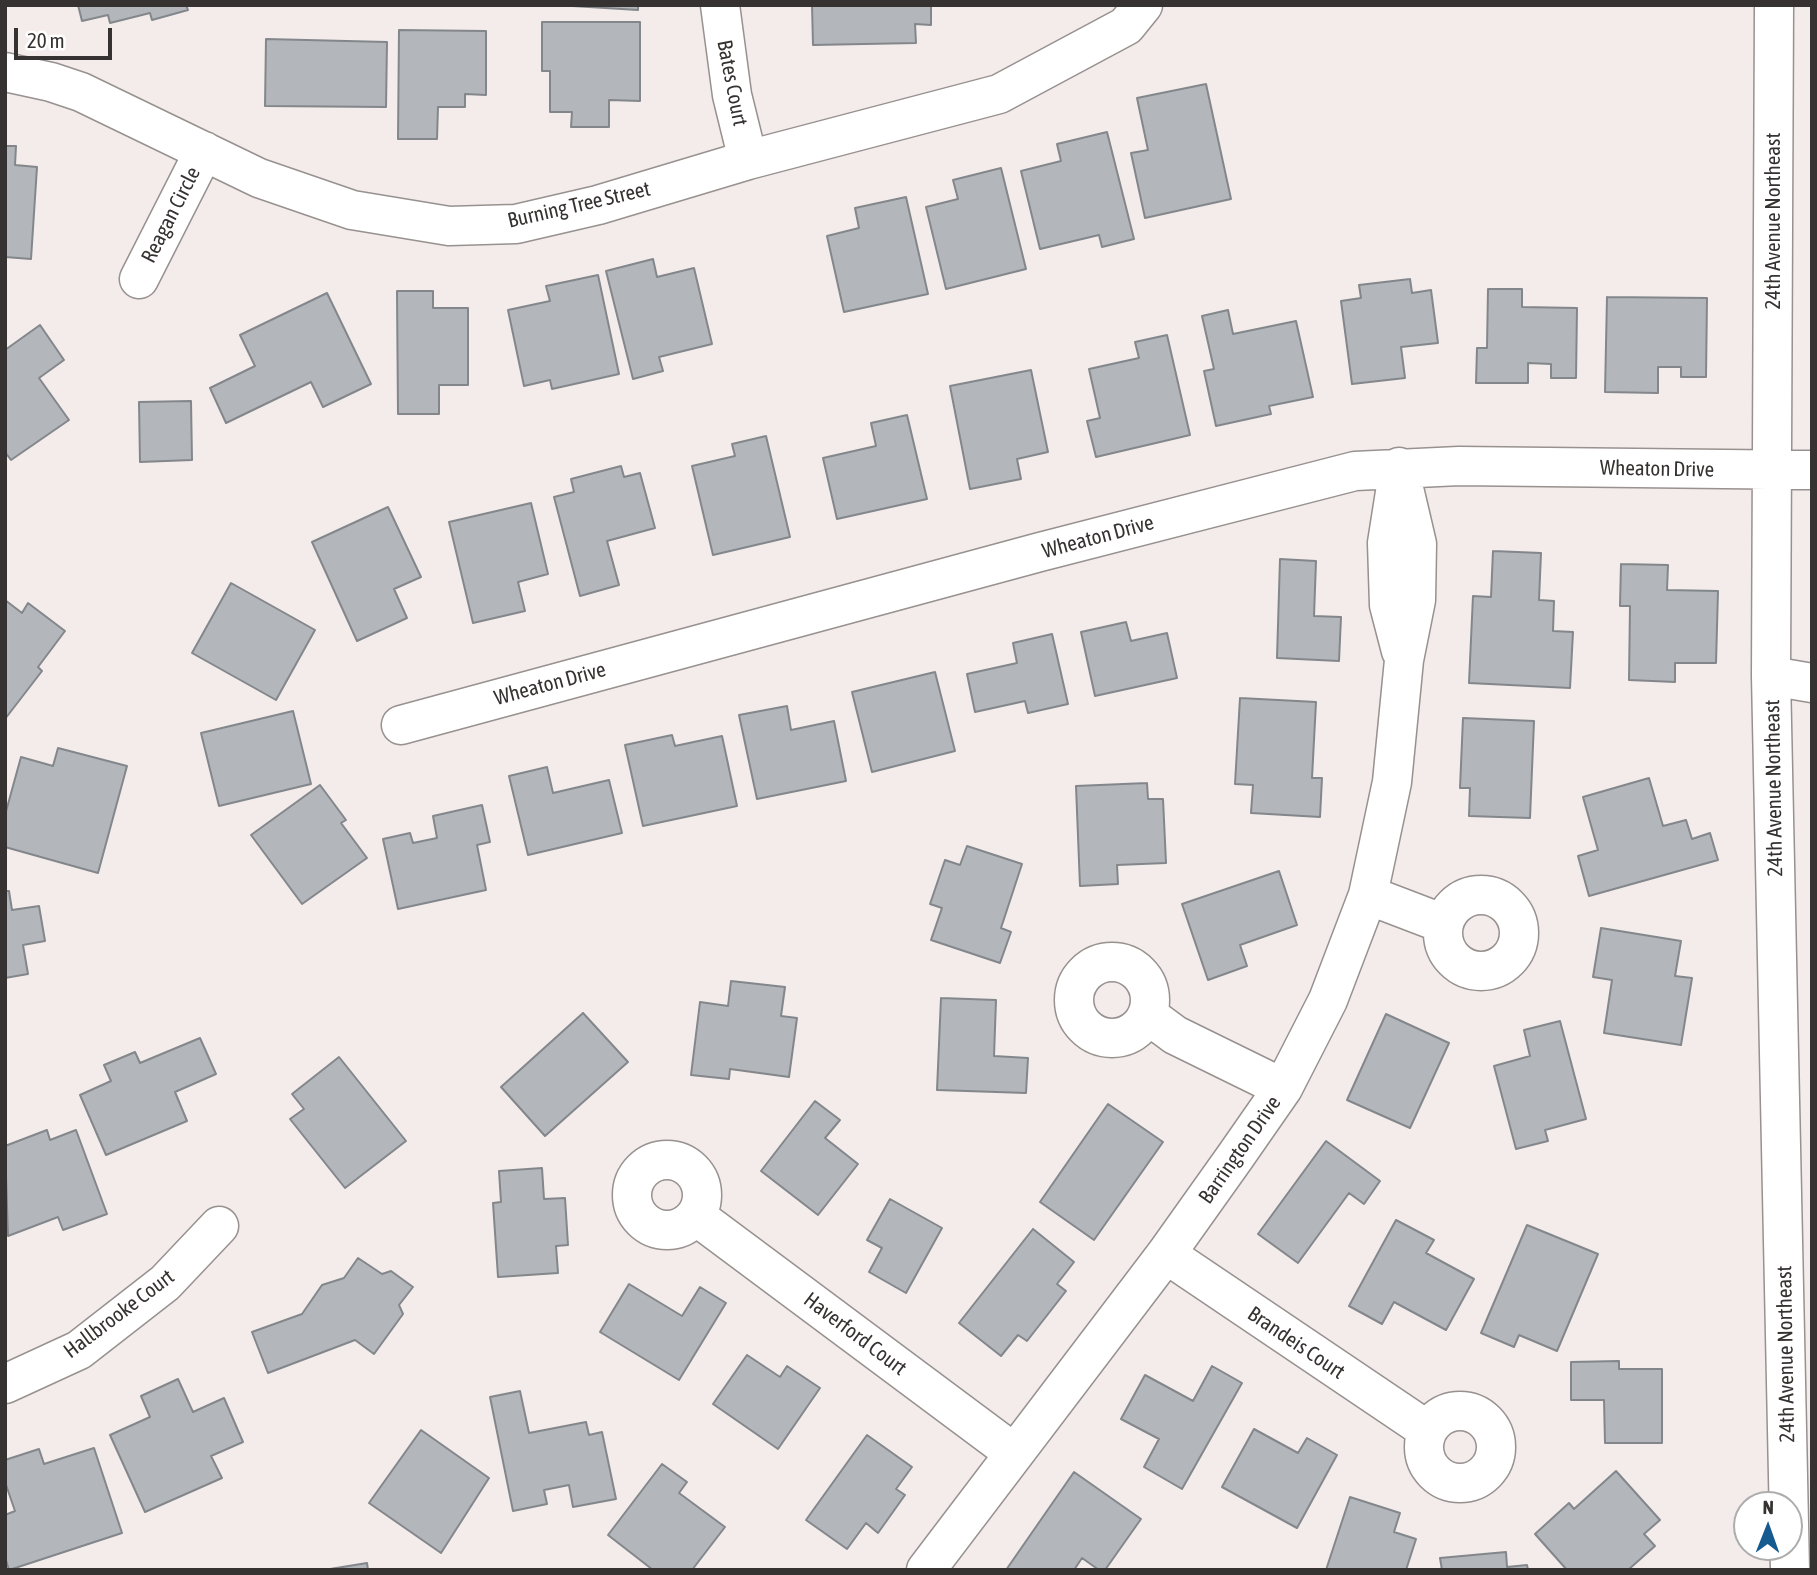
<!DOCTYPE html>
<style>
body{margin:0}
#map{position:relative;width:1817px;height:1575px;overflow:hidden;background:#f3ecea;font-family:"Asap Condensed",sans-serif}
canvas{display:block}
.frame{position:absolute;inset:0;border:7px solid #353231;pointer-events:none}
.north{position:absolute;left:1733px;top:1491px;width:70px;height:70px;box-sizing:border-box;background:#fff;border:2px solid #aeadad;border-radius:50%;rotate:1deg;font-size:19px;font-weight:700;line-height:28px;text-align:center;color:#353231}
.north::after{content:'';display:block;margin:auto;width:24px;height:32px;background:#155b90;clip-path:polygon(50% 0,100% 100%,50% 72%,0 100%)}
.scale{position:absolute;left:14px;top:28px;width:98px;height:32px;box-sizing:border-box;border:4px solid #353231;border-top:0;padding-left:9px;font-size:21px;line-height:24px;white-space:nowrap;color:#353231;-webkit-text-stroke:5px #fff;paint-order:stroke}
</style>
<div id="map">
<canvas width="1817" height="1575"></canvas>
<div class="frame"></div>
<div class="north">N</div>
<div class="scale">20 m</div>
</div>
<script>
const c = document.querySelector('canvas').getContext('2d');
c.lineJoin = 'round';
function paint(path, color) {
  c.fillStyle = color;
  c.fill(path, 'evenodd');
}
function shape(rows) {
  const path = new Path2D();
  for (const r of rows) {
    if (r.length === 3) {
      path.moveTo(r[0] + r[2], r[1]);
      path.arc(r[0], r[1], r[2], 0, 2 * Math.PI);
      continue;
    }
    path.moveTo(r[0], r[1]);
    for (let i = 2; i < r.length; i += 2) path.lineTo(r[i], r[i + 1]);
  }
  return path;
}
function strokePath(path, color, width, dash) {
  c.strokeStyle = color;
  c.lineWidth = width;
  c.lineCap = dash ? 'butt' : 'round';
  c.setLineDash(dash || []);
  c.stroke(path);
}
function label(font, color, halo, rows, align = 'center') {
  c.font = font + ' "Asap Condensed",sans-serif';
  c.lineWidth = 6;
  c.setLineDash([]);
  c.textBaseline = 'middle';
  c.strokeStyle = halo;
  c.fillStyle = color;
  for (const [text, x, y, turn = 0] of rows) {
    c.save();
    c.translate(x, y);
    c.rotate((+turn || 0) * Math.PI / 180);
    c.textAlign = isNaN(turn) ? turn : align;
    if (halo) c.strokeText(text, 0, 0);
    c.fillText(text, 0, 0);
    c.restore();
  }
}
const building = shape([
 [78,5,186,5,188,10,152,20,150,13,110,23,108,15,82,21,78,5],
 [556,5,638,5,638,10,556,5],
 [812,5,931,5,931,25,915,24,916,43,813,45,812,5],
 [542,22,640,22,640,101,609,100,609,127,571,127,572,112,550,112,550,71,542,71,542,22],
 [399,30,486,31,486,95,465,94,465,107,438,107,437,139,398,139,399,30],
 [266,39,387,42,386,107,265,106,266,39],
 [1206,84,1231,199,1145,218,1131,153,1148,150,1137,98,1206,84],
 [1107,132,1134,239,1102,247,1099,235,1040,249,1021,171,1061,161,1057,144,1107,132],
 [5,146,16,146,15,165,37,167,31,259,5,257,5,146],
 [1001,168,1026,269,946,289,926,207,958,199,953,180,1001,168],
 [906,197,928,294,844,312,827,236,859,228,855,208,906,197],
 [653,259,657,277,694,268,712,344,659,357,663,371,633,379,606,271,653,259],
 [598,275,619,374,552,389,550,380,524,386,508,310,550,301,546,286,598,275],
 [1410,279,1412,293,1431,290,1438,343,1401,347,1405,378,1352,384,1341,301,1361,298,1359,285,1410,279],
 [1488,289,1522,289,1522,307,1577,308,1576,378,1551,378,1551,364,1528,363,1528,383,1476,383,1477,348,1487,348,1488,289],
 [397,291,433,291,433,308,468,308,468,385,439,385,439,414,398,414,397,291],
 [327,293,371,384,323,407,311,382,226,423,210,388,255,366,240,335,327,293],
 [1607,297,1707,298,1706,377,1681,377,1681,367,1658,367,1658,393,1605,392,1607,297],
 [1228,310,1233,334,1296,321,1313,397,1269,406,1271,414,1216,426,1204,371,1214,369,1202,316,1228,310],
 [40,325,64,360,39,378,69,420,11,460,5,452,5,350,40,325],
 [1167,335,1190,435,1096,457,1087,421,1100,418,1089,369,1139,358,1135,342,1167,335],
 [1031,370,1048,452,1017,459,1021,479,970,489,950,386,1031,370],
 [191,401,192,460,140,462,139,402,191,401],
 [907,415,927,499,837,519,823,458,876,446,871,423,907,415],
 [766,436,790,537,713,555,692,466,735,456,732,444,766,436],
 [621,466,624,477,640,473,655,528,607,541,619,585,580,596,554,497,574,492,571,479,621,466],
 [531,503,548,574,518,582,525,611,473,623,449,522,531,503],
 [388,507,421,577,394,589,407,618,357,641,312,542,388,507],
 [1493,551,1541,553,1539,600,1554,601,1553,631,1573,632,1570,688,1469,683,1473,596,1491,597,1493,551],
 [1280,559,1316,561,1314,616,1341,617,1339,661,1277,658,1280,559],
 [1621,564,1668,565,1667,590,1718,591,1716,663,1675,663,1675,682,1629,680,1630,606,1620,606,1621,564],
 [231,583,315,630,276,700,192,653,231,583],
 [5,600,22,613,28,603,65,631,38,667,42,671,5,719,5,600],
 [1126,622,1131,641,1167,633,1177,678,1095,696,1081,632,1126,622],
 [1052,634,1068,704,1028,713,1025,701,975,712,967,674,1017,663,1013,643,1052,634],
 [935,672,955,751,872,772,852,692,935,672],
 [1240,698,1316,702,1312,778,1322,778,1320,817,1251,813,1253,785,1235,784,1240,698],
 [787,706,791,730,834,721,846,781,757,799,739,715,787,706],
 [293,711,311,784,219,806,201,733,293,711],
 [1463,718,1534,721,1530,818,1469,816,1470,788,1460,788,1463,718],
 [672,735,675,746,722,736,737,806,643,826,625,745,672,735],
 [58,748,127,766,98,873,5,847,5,815,21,757,53,766,58,748],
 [547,767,553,793,609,780,622,833,528,855,509,776,547,767],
 [1649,778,1663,826,1686,820,1692,839,1710,833,1718,860,1589,896,1578,856,1598,850,1583,797,1649,778],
 [1147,783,1148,799,1163,799,1166,863,1117,865,1118,884,1080,886,1076,786,1147,783],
 [320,785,346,820,341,823,367,858,302,904,251,835,320,785],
 [482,805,490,842,477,845,486,890,398,909,383,839,410,833,413,843,437,838,433,816,482,805],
 [967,846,1022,864,1001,928,1011,932,1000,963,931,940,942,908,930,904,945,860,960,865,967,846],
 [1279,871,1297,925,1240,945,1247,966,1208,980,1182,904,1279,871],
 [5,891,9,891,12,910,39,906,45,941,23,945,28,974,5,978,5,891],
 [1601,928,1681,941,1675,976,1692,978,1681,1045,1604,1033,1612,980,1593,977,1601,928],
 [731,981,785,987,781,1016,797,1018,789,1077,730,1069,729,1079,691,1075,700,1002,728,1006,731,981],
 [941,998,996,1000,994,1056,1028,1058,1026,1093,937,1090,941,998],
 [583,1013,628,1062,545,1136,501,1087,583,1013],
 [1386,1014,1449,1043,1410,1128,1347,1100,1386,1014],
 [1560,1021,1586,1119,1545,1130,1548,1141,1516,1149,1494,1066,1530,1056,1524,1030,1560,1021],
 [200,1038,216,1074,175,1092,187,1121,106,1155,80,1095,111,1081,104,1065,135,1052,140,1063,200,1038],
 [339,1057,406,1141,345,1188,290,1119,304,1109,292,1094,339,1057],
 [815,1101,840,1120,825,1138,858,1164,818,1215,761,1171,815,1101],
 [1108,1104,1163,1142,1094,1240,1040,1202,1108,1104],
 [47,1130,50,1140,76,1130,107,1214,63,1230,58,1217,8,1236,5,1146,47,1130],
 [1326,1141,1380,1181,1364,1204,1349,1193,1298,1263,1258,1234,1326,1141],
 [542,1168,544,1199,565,1198,568,1245,556,1246,558,1273,498,1277,493,1203,501,1202,499,1171,542,1168],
 [890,1199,942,1228,906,1293,869,1272,882,1248,867,1240,890,1199],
 [1396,1220,1434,1240,1426,1253,1474,1279,1446,1330,1394,1302,1382,1324,1349,1306,1396,1220],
 [1527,1225,1598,1254,1557,1351,1519,1335,1514,1347,1481,1333,1527,1225],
 [1033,1229,1074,1262,1057,1284,1066,1291,1027,1341,1018,1335,1001,1356,959,1323,1033,1229],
 [358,1258,382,1274,391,1271,413,1287,399,1305,403,1314,374,1354,355,1340,268,1373,252,1332,302,1314,322,1285,344,1278,358,1258],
 [629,1284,682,1316,700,1287,726,1303,679,1380,600,1332,629,1284],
 [747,1355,780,1377,787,1366,820,1388,778,1449,713,1404,747,1355],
 [1619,1361,1619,1369,1662,1369,1662,1443,1605,1443,1604,1400,1571,1400,1571,1362,1619,1361],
 [1212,1366,1242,1383,1182,1489,1144,1467,1159,1439,1121,1419,1145,1375,1193,1401,1212,1366],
 [178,1379,193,1412,224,1398,243,1442,211,1456,222,1478,145,1512,110,1435,150,1417,141,1396,178,1379],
 [520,1391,529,1433,586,1422,589,1435,602,1432,616,1499,573,1507,569,1485,544,1490,547,1504,513,1511,490,1397,520,1391],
 [1254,1429,1298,1453,1307,1438,1337,1455,1297,1528,1222,1487,1254,1429],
 [421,1430,489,1478,441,1553,369,1503,421,1430],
 [867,1435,912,1467,896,1489,905,1495,878,1533,866,1523,847,1549,806,1520,867,1435],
 [94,1448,122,1533,9,1570,5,1557,5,1515,15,1511,5,1482,5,1460,39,1449,44,1464,94,1448],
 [662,1464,687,1482,679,1493,725,1527,692,1570,653,1570,608,1535,662,1464],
 [1616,1471,1660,1520,1644,1534,1655,1546,1628,1570,1567,1570,1535,1534,1569,1503,1574,1509,1616,1471],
 [1074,1472,1141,1519,1105,1570,1099,1570,1082,1558,1074,1570,1006,1570,1074,1472],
 [1350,1497,1400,1513,1394,1532,1416,1539,1406,1570,1326,1570,1350,1497],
 [1506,1552,1507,1567,1527,1565,1528,1570,1442,1570,1440,1558,1506,1552],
 [367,1563,368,1570,324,1570,367,1563]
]);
paint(building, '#b3b7bb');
strokePath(building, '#83878b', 2);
const minor = shape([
 [720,5,732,95,748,160],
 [1774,5,1771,676,1790,1570],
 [5,72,51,82,81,92,259,178,352,210,449,226,516,224,598,205,748,160,999,94,1126,26,1143,5],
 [139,279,204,151],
 [1396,486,1387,543,1389,605,1401,651],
 [1771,676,1812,683],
 [401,725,1040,552,1355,471,1459,466,1812,470],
 [1481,933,38],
 [1368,895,1444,924],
 [1112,1000,38],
 [1148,1015,1175,1035,1283,1088],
 [667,1195,35],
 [696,1216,1014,1453],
 [1166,1254,1427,1430],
 [5,1384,79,1350,165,1283,219,1226],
 [1460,1447,36],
 [926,1570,1166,1254,1235,1157,1283,1088,1328,1000,1368,895,1392,782,1404,660,1416,600,1417,544,1399,467]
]);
strokePath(minor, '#97918f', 41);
strokePath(minor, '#fff', 38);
label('21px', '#353231', '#fff', [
 ["Bates Court",732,83,79],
 ["Burning Tree Street",579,205,-13],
 ["Reagan Circle",171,215,-63],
 ["24th Avenue Northeast",1773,221,-90],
 ["Wheaton Drive",1657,469,1],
 ["Wheaton Drive",1098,537,-15],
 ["Wheaton Drive",550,684,-15],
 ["24th Avenue Northeast",1774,788,-91],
 ["Barrington Drive",1240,1150,-55],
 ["Hallbrooke Court",119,1314,-37],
 ["Haverford Court",855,1334,37],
 ["Brandeis Court",1296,1343,34],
 ["24th Avenue Northeast",1786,1354,-91]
]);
</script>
